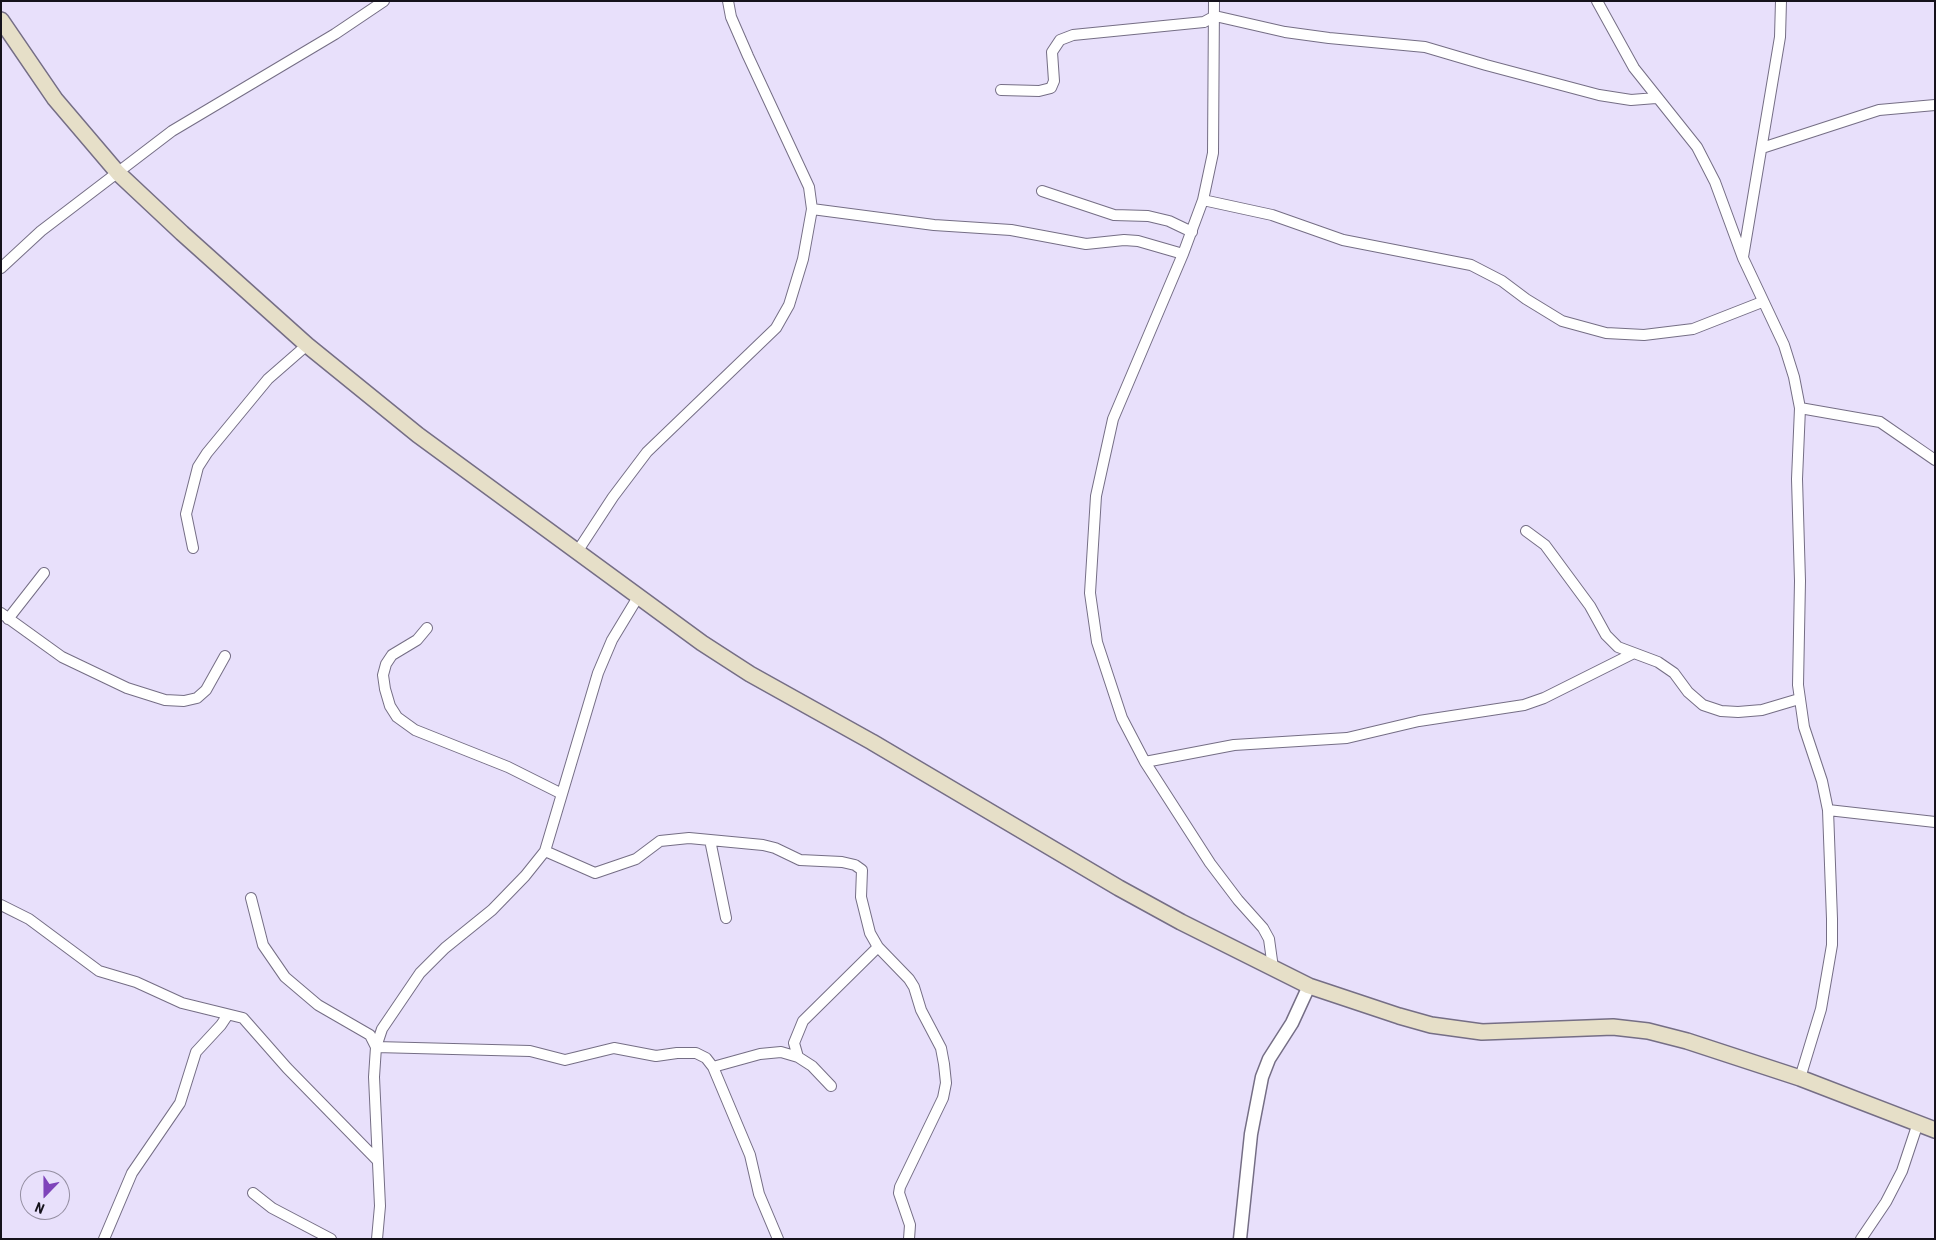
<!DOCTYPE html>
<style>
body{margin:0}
#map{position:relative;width:1936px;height:1240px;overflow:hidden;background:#e8e0fb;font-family:"Roboto Condensed",sans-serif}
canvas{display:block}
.frame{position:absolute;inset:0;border:2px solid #15121b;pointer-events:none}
.north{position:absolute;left:20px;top:1170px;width:50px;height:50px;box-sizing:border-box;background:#e8e0fb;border:1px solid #948ea1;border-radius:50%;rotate:202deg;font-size:14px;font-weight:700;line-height:20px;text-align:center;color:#15121b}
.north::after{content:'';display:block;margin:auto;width:18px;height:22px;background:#7e44ba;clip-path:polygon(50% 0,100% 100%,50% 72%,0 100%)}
</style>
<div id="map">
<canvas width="1936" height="1240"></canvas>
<div class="frame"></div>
<div class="north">N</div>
</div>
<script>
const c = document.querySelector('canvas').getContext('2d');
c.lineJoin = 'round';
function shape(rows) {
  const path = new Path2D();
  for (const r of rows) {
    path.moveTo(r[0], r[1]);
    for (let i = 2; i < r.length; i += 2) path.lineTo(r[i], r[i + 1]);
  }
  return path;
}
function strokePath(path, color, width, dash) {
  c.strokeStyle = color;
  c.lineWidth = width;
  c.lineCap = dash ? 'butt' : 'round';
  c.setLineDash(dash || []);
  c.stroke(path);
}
const minor = shape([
 [1214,1,1213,153,1203,200,1183,254,1113,419,1096,496,1090,593,1097,642,1122,718,1145,762,1210,863,1238,900,1263,928,1269,939,1273,968],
 [1597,1,1634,68,1697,147,1715,182,1743,258,1784,345,1794,377,1800,408,1797,479,1800,581,1798,685,1804,727,1822,781,1828,810,1832,919,1832,945,1821,1009,1800,1078],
 [1001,90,1039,91,1051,88,1054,81,1052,52,1060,40,1073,35,1204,22,1215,16,1285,32,1329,38,1425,47,1486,65,1599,95,1631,100,1656,98],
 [1762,148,1879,110,1935,105],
 [1042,191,1114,215,1148,216,1169,221,1192,232],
 [1203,200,1272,215,1343,240,1471,265,1502,281,1526,299,1562,321,1606,333,1644,335,1693,329,1762,302],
 [812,209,934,225,1011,230,1086,244,1124,240,1138,241,1183,254],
 [1743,257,1780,37,1781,1],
 [1,268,41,231,172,131,335,34,384,1],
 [1800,408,1880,422,1935,460],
 [1526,531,1545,545,1590,606,1606,635,1618,647,1658,662,1674,673,1688,692,1703,705,1721,711,1738,712,1762,710,1799,699],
 [193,548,186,514,198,467,207,453,268,379,307,345],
 [577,552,613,497,647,452,776,328,789,305,803,259,812,209,809,187,748,56,731,17,728,1],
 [1,613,62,657,127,688,165,700,184,701,197,698,206,690,225,656],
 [8,619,44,573],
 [427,628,417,640,392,655,386,664,383,675,385,689,390,706,397,717,415,730,508,767,562,794],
 [1145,762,1234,745,1347,738,1419,721,1524,705,1544,698,1632,654],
 [1828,810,1935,822],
 [710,840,726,918],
 [545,851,595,873,636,859,660,841,689,838,763,845,775,848,800,860,842,862,855,865,862,870,861,897,870,933,878,947,909,979,914,987,921,1010,941,1048,944,1064,946,1083,943,1098,900,1187,899,1193,910,1225,909,1239],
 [251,898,263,945,285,977,318,1005,370,1035,376,1047,530,1051,565,1060,614,1048,656,1056,677,1053,696,1053,706,1058,713,1067,750,1155,759,1194,778,1239],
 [1,905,29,919,99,971,136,982,182,1003,243,1018,287,1068,378,1161],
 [798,1057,794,1043,803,1021,878,947],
 [713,1067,760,1054,781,1052,798,1057,812,1066,831,1086],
 [253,1193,272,1208,331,1239],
 [104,1239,132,1173,180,1103,196,1052,221,1025,227,1016],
 [377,1239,380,1206,374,1077,376,1047,382,1029,420,973,445,948,492,910,525,876,545,851,598,673,612,640,638,597],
 [1861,1239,1886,1202,1902,1171,1918,1123]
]);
const tertiary = shape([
 [1240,1239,1251,1134,1262,1077,1269,1059,1292,1023,1309,986]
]);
const secondary = shape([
 [1,20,55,99,118,173,182,233,307,345,418,435,702,643,750,674,872,742,1119,888,1181,922,1309,986,1399,1016,1431,1025,1482,1032,1613,1027,1648,1031,1687,1041,1800,1078,1935,1130]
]);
strokePath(minor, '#756e85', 12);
strokePath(tertiary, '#756e85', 15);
strokePath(secondary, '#756e85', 18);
strokePath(minor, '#fff', 10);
strokePath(tertiary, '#fff', 12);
strokePath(secondary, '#e6dfc8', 15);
</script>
